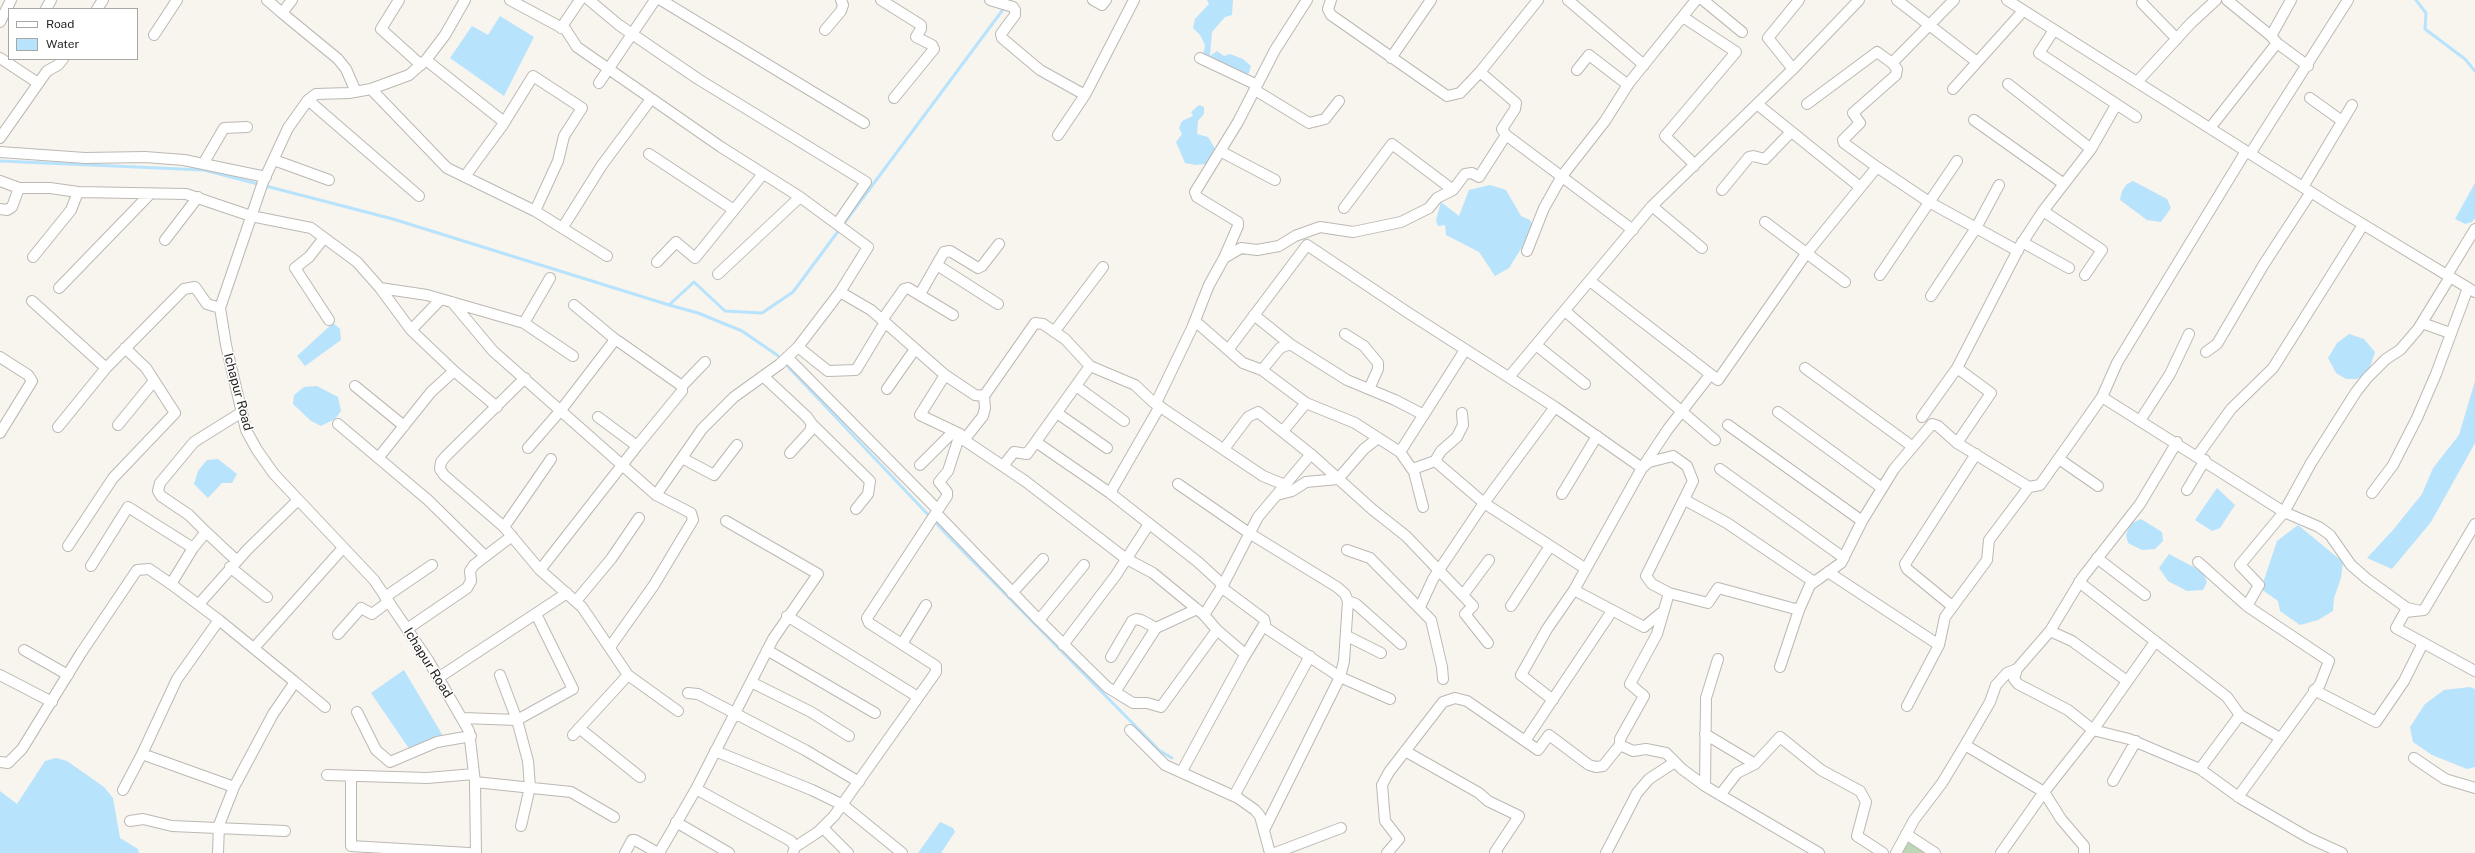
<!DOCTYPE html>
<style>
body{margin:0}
#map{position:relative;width:2475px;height:853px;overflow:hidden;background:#f8f4ee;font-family:"Public Sans",sans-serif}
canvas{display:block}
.legend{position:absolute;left:8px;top:8px;width:130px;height:52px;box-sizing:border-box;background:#fff;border:1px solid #a8a7a6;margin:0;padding:5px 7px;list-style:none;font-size:12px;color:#252321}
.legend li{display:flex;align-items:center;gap:8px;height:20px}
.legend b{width:20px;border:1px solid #a8a7a6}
</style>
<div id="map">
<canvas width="2475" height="853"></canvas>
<ul class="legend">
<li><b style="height:5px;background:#fff"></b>Road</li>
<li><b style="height:11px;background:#b8e3fd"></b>Water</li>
</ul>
</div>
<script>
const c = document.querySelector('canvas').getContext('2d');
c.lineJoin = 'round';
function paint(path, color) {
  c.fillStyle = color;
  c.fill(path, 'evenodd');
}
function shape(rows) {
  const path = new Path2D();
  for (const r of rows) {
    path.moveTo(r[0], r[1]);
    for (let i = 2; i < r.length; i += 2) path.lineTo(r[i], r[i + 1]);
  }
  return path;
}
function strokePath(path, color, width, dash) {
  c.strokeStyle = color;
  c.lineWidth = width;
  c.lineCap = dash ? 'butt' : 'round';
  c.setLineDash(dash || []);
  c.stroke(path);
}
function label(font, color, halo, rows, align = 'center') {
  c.font = font + ' "Public Sans",sans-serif';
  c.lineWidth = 3;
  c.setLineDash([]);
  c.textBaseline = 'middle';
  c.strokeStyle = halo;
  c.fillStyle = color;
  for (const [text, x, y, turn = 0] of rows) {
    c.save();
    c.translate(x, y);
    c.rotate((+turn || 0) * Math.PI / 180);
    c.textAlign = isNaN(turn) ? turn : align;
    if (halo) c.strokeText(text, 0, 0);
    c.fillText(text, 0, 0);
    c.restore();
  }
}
paint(shape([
 [1906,837,1930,853,1899,853]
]), '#bdd6b6');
paint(shape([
 [1207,0,1233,0,1232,15,1225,17,1212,32,1210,56,1217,51,1224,56,1230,54,1243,59,1251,66,1249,73,1236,79,1202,61,1205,45,1200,35,1193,28,1195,19,1209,4],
 [500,16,534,37,504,96,450,58,472,26,488,35],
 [1199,105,1204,107,1204,114,1198,121,1197,134,1208,137,1217,152,1206,164,1196,165,1185,163,1176,142,1182,134,1179,128,1182,121,1193,116,1191,112],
 [2133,181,2167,199,2171,208,2161,222,2147,220,2120,200,2122,191,2127,184],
 [2475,183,2475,218,2472,222,2465,224,2455,219],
 [1490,185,1506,190,1521,216,1530,220,1534,228,1509,268,1495,276,1479,252,1446,235,1445,225,1438,226,1436,220,1441,202,1459,216,1469,190],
 [333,323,340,329,341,340,305,366,297,356],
 [2349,334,2364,339,2375,352,2368,373,2357,379,2346,379,2336,373,2328,358,2337,343],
 [2475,381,2475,443,2431,522,2392,569,2367,558,2393,530,2422,494,2433,468,2459,435],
 [317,386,338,397,341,411,335,419,321,426,311,421,293,404,294,395,304,387],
 [218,459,237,474,232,483,222,483,208,498,194,484,198,471,207,460],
 [2217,488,2235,505,2220,528,2212,531,2195,520],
 [2141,519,2162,532,2163,541,2155,549,2142,550,2128,543,2126,535,2130,524],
 [2298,525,2343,562,2341,578,2334,598,2333,611,2318,620,2300,625,2280,611,2278,601,2261,589,2277,541],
 [2169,554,2203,572,2207,582,2203,590,2187,591,2168,581,2159,568],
 [404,670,443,736,410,750,371,693],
 [2470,687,2475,689,2475,767,2467,769,2432,755,2413,742,2410,727,2425,704,2444,690],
 [56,758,67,761,104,787,113,798,120,838,138,849,139,853,0,853,0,791,17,804,45,761],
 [940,822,953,828,955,832,941,853,918,853]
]), '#b8e3fd');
strokePath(shape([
 [2416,0,2426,13,2425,29,2465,59,2475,71],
 [0,161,204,170,393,219,669,305,694,282,725,311,762,313,793,292,1010,0],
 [669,305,698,313,742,331,777,355,954,542,1160,751,1172,758]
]), '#b8e3fd', 3);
const minor = shape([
 [267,0,282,13],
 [292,0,282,13,338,59,346,69,356,92],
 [399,0,381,29,421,65],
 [465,0,445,35,426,60,409,75,371,89,349,93,316,94,308,100,288,128,263,182,220,308,226,345,246,430,257,450,274,474,374,580,428,660,469,731,475,782,476,853],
 [510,0,566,30,577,47,721,147,800,197,868,247,840,292,871,310,945,375,975,395,984,396,1035,323,1043,324,1065,339,1090,366,1135,385,1153,402,1263,476,1285,485],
 [589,0,619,25,698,79,866,182,837,224],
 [661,0,864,123],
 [881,0,921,25,921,29,916,37,932,45,934,49,894,98],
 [990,0,1013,7,1015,10,1015,15,1001,34,1002,38,1040,70,1085,95],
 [1093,0,1102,5,1106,0],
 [1331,0,1328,9,1331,15,1447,96,1460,93,1480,72,1538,0],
 [1568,0,1644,65],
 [1703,0,1742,32],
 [1897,0,1977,62],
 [2007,0,2336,208,2475,292],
 [2227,0,2271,36],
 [2142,3,2177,39],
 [46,9,51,0],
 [97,9,103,0],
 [1683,17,1736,52,1665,136,1691,161,1694,166],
 [0,22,11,0],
 [561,28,580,0],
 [825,30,841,11,843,5,841,0],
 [2054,30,2039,53,2136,117],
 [154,35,177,0],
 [2277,43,2308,66],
 [0,58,38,83],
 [1200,58,1257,85],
 [1391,58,1431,0],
 [426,60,504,122],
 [1793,69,1768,38,1799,0],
 [1577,70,1589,55,1628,85],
 [1480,72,1516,103,1515,109,1502,129,1506,135,1633,230],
 [2137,82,2191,23,2216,0],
 [599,83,655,0],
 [2008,84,2091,149],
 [371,89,447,168,535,211,607,256],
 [1953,89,2023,11],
 [1255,90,1309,123,1325,119,1339,101],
 [2310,98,2342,121],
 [308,100,419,196],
 [1757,104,1860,187],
 [1807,104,1877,52,1892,63],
 [1974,120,2064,184],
 [2210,128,2277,43,2271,36,2291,0],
 [1058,135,1085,95,1134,0],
 [0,138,47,71,58,65,63,59],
 [1220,151,1275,180],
 [0,152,85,158,145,157,184,160,266,177],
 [649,154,734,210],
 [2250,154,2348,0],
 [274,160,329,180],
 [203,164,224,128,247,127],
 [1877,167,1844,143,1843,140,1860,123,1853,113,1896,75,1897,69,1892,63,1954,0],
 [466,175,502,126,533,76,582,108,564,136,558,161,535,211],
 [0,181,19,188,50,188,78,192,186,194,251,216,311,228,357,262,380,288,427,295,524,323,550,278],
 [2303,187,2352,105],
 [1722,190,1749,157,1753,156,1765,159,1791,132],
 [1652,206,1702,248],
 [1344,208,1392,144,1453,190,1465,174,1472,173,1479,177,1506,135],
 [0,209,7,210,12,207,19,188],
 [2043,211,2102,250,2085,275],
 [1765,222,1845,282],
 [563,227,602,165,651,99],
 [324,238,309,257,295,268,329,320],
 [165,240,198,197],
 [2022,242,2069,268],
 [1527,251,1544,208,1562,176,1605,121,1629,83,1696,0],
 [33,257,71,210,78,192],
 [1224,258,1238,226,1238,222,1197,197,1195,192,1238,122,1275,50,1307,0],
 [657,262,676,242,695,258,763,174],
 [937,265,998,304],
 [718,274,800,197],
 [1880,275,1957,161],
 [2447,275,2475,229],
 [1590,281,1718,380,1806,254,1877,167,1929,202,2018,251],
 [59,288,149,195],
 [920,294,944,252,950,251,978,268,982,266,999,244],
 [1931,296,1976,228,1999,185],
 [32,301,106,368],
 [452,302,493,351,656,495,702,429,734,397,780,364,798,347,828,371,856,370,885,322],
 [574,305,616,340],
 [1565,311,1715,440],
 [1254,315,1290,344],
 [882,320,904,289,908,288,953,315],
 [1195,321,1243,363,1262,370,1306,403,1355,423,1400,452,1414,472,1423,507],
 [524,323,573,356],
 [2422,323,2450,333],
 [411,330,441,299],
 [1054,332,1103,267],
 [1345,334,1364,346,1378,363,1378,369,1369,389],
 [1536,345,1585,384],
 [798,347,840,292],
 [1228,350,1307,245,1410,314,1555,407,1642,468,1649,462,1673,456,1687,466,1693,481,1646,576,1652,584,1669,593,1708,603,1718,588,1799,610],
 [2206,352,2217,344,2264,264,2311,192],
 [0,357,28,375,32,381,0,433],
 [787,357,938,510],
 [1805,368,1913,447],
 [1262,370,1280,348,1290,344,1347,380,1395,400,1424,415],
 [454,371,497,407],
 [945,375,920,415,960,434,964,440,1025,481,1125,558,1153,573,1204,615],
 [763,376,807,417,812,424,810,431,790,453],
 [1509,377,1652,206,1793,69,1859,0],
 [525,378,446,456,441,462,440,469,444,475,504,527,540,570,582,607,628,675,678,711],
 [355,386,404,426],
 [1076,386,1124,421],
 [887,389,915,349],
 [2102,397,2117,363,2246,151],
 [1156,403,1192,328,1209,285,1224,258,1241,248,1257,250,1279,246,1295,236,1320,227,1353,232,1401,222,1429,208,1437,198,1453,190],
 [1778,412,1882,488],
 [1057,413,1107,448],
 [1922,417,1957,368],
 [2141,419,2170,374,2189,334],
 [338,424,428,500,485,556],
 [812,424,870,481,868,494,856,509],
 [118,425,154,381],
 [1728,425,1862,521],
 [58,427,106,368,184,289,195,287,207,304,220,308],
 [1283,431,1306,403],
 [964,440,983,416,985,408,984,396],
 [1036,442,1110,493,1198,562,1223,585],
 [2177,442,2140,504,2082,578,2050,631,2017,669,2014,679,2018,684,2068,710,2093,730,2129,739,2200,769,2240,798,2309,838,2342,853],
 [1957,443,1991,393,1957,368,2020,246,2043,211,2091,149,2116,105],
 [637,446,682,391,682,386,705,362],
 [528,448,561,410,614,341,618,341,682,386],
 [1224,449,1248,417,1258,412,1313,456,1373,510,1406,536,1473,606,1465,614,1488,643],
 [1400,452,1465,350],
 [2198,455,2231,409,2273,368,2363,225],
 [379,457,431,392,454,371,411,330,380,288],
 [682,458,714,475,737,445],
 [2059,459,2098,486],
 [1435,461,1484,503,1586,569],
 [920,465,954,431],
 [1003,466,1014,452,1027,454,1090,366],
 [1413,469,1435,461,1441,451,1457,437,1463,425,1462,413],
 [1720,469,1844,558],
 [1178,484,1249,533,1337,587,1345,594,1348,601,1344,661,1340,677,1264,830],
 [2187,490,2205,460],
 [1110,493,1160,406],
 [2372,493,2393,465,2417,418,2436,374,2468,288],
 [1562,494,1597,436],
 [1277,495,1292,491,1306,482,1338,479,1364,449,1378,438],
 [1685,500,1727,523,1814,582],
 [936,513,1039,620,1107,687,1133,703,1147,703,1161,707,1217,630,1204,615,1223,585,1258,517,1311,454],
 [2475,524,2424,610,2405,612,2396,628,2475,671],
 [504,527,551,459],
 [206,532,189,515,161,496,158,491,160,483,194,442,242,412],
 [68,546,113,478,175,413,146,368,125,348],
 [193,548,206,532,237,561],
 [1347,550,1370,558,1431,620,1442,667,1443,679],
 [2097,558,2145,595],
 [2198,562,2247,606,2329,661,2320,684,2238,797],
 [230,567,267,597],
 [540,570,637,446,598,417],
 [1828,572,1939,645],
 [2079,582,2227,697,2240,715,2200,769],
 [171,584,219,620,295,682,273,714,234,787,219,825,218,853],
 [1574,590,1644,627,1661,613],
 [1012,593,1043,559],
 [1463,595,1489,560],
 [385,597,432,565],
 [576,601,611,559,639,518],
 [1348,601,1356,604,1401,644],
 [199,604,247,550,298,500],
 [1511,606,1550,546],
 [1952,606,1907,569,1905,564,1976,454],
 [2247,606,2259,585,2240,565,2284,512,2311,463,2356,392,2367,378,2386,359,2400,350,2418,329,2450,277],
 [1420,607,1433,579,1484,503,1555,407],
 [787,616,918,697],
 [219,620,177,679,142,754,234,787],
 [1039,620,1084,565],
 [1263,626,1340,677,1390,699],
 [407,629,467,588,471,581,470,571,474,565,512,536],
 [1217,630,1245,654],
 [2050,631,2072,641,2127,681],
 [338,634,361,608,372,614,388,602],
 [1347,636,1381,653],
 [902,644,926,605],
 [1063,645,1116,575,1149,524],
 [610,647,654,585,693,520,691,513,656,495],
 [254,648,342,549],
 [24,650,68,675],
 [767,650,875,713],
 [1111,657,1132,621,1136,619,1141,620,1156,628],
 [1780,667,1799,610,1810,585,1841,563,1862,521,1894,469,1932,424,1938,426,1957,443,2029,487,2040,485,2102,397,2284,512,2319,527,2330,535,2351,565,2367,579,2407,608,2416,610],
 [0,675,52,702],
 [500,675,517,720,528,761,530,787,521,826],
 [438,678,567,593],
 [295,682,325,707],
 [751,682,811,712,849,736],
 [2314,690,2376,722,2404,681,2423,643],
 [1115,692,1156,628,1197,609],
 [688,693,698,694,805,750,859,782],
 [1553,700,1521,675,1547,629,1574,590,1642,468,1668,429,1710,375],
 [1907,706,1939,645,1945,617,1987,560,1989,540,2029,487],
 [357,712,376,750,390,762,437,742,471,736],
 [2240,715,2280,738],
 [463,718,517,720,573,689,536,614],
 [579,728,640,777],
 [1130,730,1165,765,1238,798,1255,810,1260,816,1270,853],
 [1705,734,1755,764],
 [573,735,628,675],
 [1525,741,1612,611],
 [1620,745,1620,739,1644,696,1630,684,1657,634,1669,593],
 [1965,745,2044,792,2061,819,2084,846,2084,853],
 [715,751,812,790,843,805,902,853],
 [1405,751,1479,793,1488,801,1519,816,1495,852,1497,853],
 [2414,758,2445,779,2475,788],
 [0,762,8,763,22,749,81,653,137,570,149,569,171,584,193,548,128,507,91,566],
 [1182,771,1243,659,1265,623,1264,619,1221,587],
 [327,775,427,778,474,774],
 [351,776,351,846,469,853],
 [2113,781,2136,741],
 [475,782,571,792,614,817],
 [1705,786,1706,698,1718,659],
 [696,789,791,841,795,847,793,853],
 [123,790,142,754],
 [1720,795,1737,773,1755,764,1780,737,1821,770,1860,791,1866,802,1857,836,1883,853],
 [1234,796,1310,656],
 [130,821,143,819,172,826,285,831],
 [676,822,729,853],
 [823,828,848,853],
 [1906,834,1935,853],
 [795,847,818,832,834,816,936,672,936,666,869,623,867,618,947,496,947,492,939,482,948,471,960,434],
 [625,853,632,840,635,840,658,853],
 [659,853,696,789,773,639,818,574,726,521],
 [1275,853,1341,828],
 [1387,853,1399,839,1385,821,1382,785,1389,772,1443,702,1455,698,1467,701,1538,750,1549,735,1589,765,1596,767,1603,766,1620,745,1633,751,1646,749,1666,753,1682,769,1705,786,1819,853],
 [1606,853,1637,793,1649,779,1675,762],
 [1896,853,1914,820,1942,783,1965,745,1990,702,1996,685,2007,673,2017,669],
 [2001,853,2044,792,2093,730,2155,642]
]);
strokePath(minor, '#bcb8b3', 12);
strokePath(minor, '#fff', 10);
label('13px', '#252321', '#fff', [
 ["Ichapur Road",238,392,75],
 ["Ichapur Road",428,663,58]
]);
</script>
